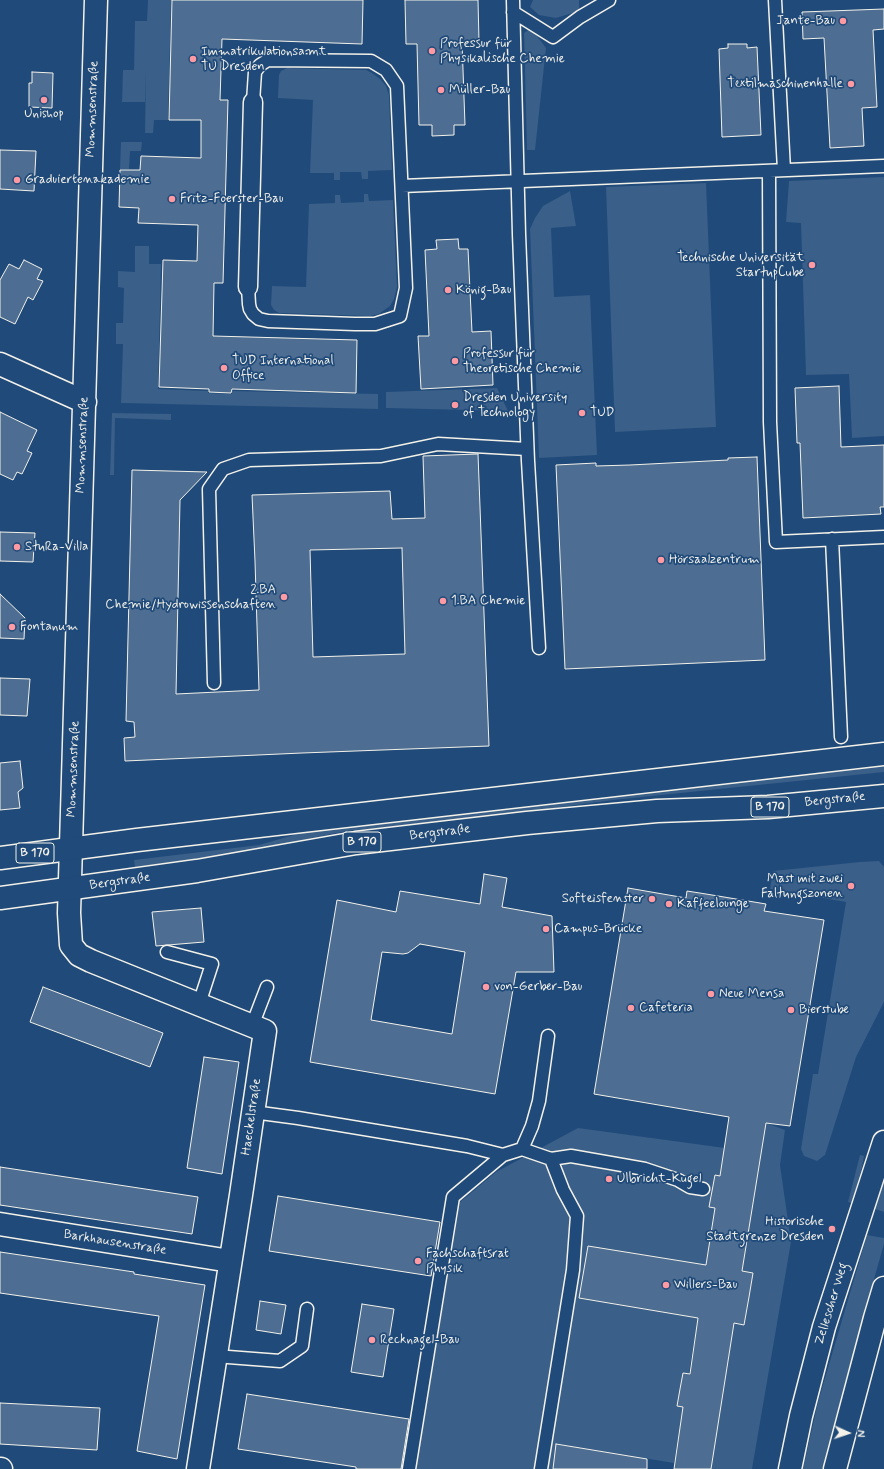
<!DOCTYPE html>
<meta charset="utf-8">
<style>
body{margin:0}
#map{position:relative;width:884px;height:1469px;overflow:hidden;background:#1f4a7a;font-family:Mynerve,sans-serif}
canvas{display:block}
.north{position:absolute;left:828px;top:1413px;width:40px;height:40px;-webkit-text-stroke:3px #1f4a7a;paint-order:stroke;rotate:93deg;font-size:11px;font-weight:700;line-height:16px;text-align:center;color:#f4f1e8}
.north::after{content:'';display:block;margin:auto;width:14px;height:18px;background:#f4f1e8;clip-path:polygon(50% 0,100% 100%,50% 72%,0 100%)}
</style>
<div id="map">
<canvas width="884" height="1469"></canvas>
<div class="north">N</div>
</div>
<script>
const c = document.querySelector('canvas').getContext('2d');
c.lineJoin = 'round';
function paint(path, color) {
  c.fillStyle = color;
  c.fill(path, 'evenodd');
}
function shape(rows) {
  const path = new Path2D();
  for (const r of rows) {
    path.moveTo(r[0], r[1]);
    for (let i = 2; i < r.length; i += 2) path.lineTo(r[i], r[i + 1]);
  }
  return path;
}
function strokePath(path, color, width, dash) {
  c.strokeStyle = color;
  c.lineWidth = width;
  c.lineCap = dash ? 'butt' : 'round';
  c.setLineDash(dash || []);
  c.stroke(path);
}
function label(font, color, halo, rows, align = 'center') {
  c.font = font + ' Mynerve,sans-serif';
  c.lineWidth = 3.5;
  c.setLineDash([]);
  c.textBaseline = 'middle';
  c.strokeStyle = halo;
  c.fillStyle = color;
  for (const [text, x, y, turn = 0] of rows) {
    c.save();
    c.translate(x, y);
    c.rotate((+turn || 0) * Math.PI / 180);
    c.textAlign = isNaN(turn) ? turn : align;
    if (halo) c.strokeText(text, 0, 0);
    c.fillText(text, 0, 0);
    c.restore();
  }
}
paint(shape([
 [148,0,171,0,168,120,154,120,153,133,145,133,146,71,145,102,122,102,123,70,134,70,135,21,147,21],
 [533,0,579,0,579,11,556,18,539,15,530,7],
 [531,28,546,48,535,150,527,150,524,33],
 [287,68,366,70,372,73,380,79,386,86,389,95,392,170,368,171,368,179,362,179,361,172,340,172,340,180,334,180,334,173,310,173,313,100,278,98,279,75,281,71],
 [121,142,142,142,141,151,130,151,129,169,120,169],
 [884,177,884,436,852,438,849,374,806,375,801,223,786,222,789,181],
 [706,183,716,427,615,432,606,187],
 [570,191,576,226,551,228,554,297,590,295,597,455,539,458,530,229,535,218,543,206],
 [364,194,368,194,369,201,393,200,397,287,394,299,390,306,379,314,370,316,279,313,274,310,271,305,272,286,306,287,309,204,335,203,335,195,340,195,341,203,364,202],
 [135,246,149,246,149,264,161,264,158,389,208,391,208,393,232,394,232,391,378,394,378,409,121,403,123,344,116,344,116,323,123,323,124,288,118,287,118,271,135,272],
 [497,388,508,411,386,408,386,392],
 [112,413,171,414,171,420,115,418,114,475,110,475],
 [884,764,884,772,613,800,517,813,347,831,230,854,135,867,134,860,259,845,311,830],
 [879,861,884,867,884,1002,856,1057,825,1155,817,1161,804,1156,801,1149,813,1074,818,1074,846,902,770,889,773,871,860,862],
 [766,1123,785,1130,780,1165,791,1242,752,1469,711,1469,734,1323,744,1325,749,1297,753,1273,742,1271],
 [578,1128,725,1148,706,1265,588,1247,579,1298,698,1318,674,1463,557,1444,553,1469,416,1469,460,1202,496,1172],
 [860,1155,864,1156,862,1167,852,1203,848,1202],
 [884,1181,884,1212,875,1209],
 [867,1235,884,1238,884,1244,853,1353,822,1469,803,1469,818,1402]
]), '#3a5f88');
const building = shape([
 [172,0,363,0,362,44,222,39,220,100,228,100,223,283,214,283,213,336,357,340,356,393,232,389,231,393,209,392,209,389,159,387,163,260,197,261,198,225,138,223,139,208,119,207,120,170,140,170,141,156,201,158,201,120,169,120,172,0],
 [405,0,478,0,479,42,462,42,465,125,454,125,454,135,432,136,432,125,419,125,417,44,406,44,405,0],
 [884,9,884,29,873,30,877,107,862,108,864,146,830,148,824,38,803,39,802,12,884,9],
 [728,44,747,44,747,48,757,47,761,135,722,137,719,49,728,48,728,44],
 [32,72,53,73,52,108,29,107,29,83,32,83,32,72],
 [0,150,36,151,34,191,0,189,0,150],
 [458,239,459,249,468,249,472,332,491,331,493,385,421,389,418,336,429,336,425,250,437,249,436,240,458,239],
 [24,260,42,269,37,279,43,281,33,300,28,297,15,324,0,317,0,280,9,264,19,269,24,260],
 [839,386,841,447,884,445,884,507,880,507,881,514,803,518,800,443,797,443,795,388,839,386],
 [0,412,37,430,27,451,32,453,22,474,17,472,13,480,0,474,0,412],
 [478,454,489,746,302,753,125,761,124,738,135,737,134,722,126,721,132,470,207,472,180,500,176,694,259,690,255,561,252,495,390,491,392,519,425,518,423,456,478,454],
 [402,548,405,654,313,657,310,550,402,548],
 [757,457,765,660,565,669,556,465,596,463,596,466,630,465,728,460,728,458,757,457],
 [0,532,35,533,33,562,0,561,0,532],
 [0,594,25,618,24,639,0,638,0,594],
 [0,678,30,679,27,716,0,715,0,678],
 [20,761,23,788,18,792,20,808,0,810,0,763,20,761],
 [484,874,507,878,502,907,552,916,554,972,516,972,495,1094,310,1062,337,900,396,912,400,891,480,904,484,874],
 [420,944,465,952,452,1034,371,1020,382,952,403,954,408,953,420,944],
 [628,888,686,898,687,891,706,894,766,904,764,911,824,920,790,1126,766,1123,742,1271,753,1273,749,1297,744,1325,734,1323,711,1469,674,1469,683,1407,677,1406,680,1389,683,1373,690,1374,698,1318,579,1298,588,1246,706,1265,715,1208,709,1207,715,1175,720,1176,729,1117,594,1094,628,888],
 [201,908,204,942,156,946,152,912,201,908],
 [43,987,163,1033,150,1067,30,1022,43,987],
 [204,1057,239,1062,222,1174,187,1168,204,1057],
 [0,1167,198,1197,192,1234,0,1205,0,1167],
 [278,1196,440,1222,431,1276,269,1251,278,1196],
 [0,1252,134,1272,134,1274,205,1285,177,1459,137,1451,159,1316,0,1293,0,1252],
 [260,1301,286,1305,281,1334,256,1330,260,1301],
 [362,1304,394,1309,383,1377,351,1372,362,1304],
 [247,1394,409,1419,401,1469,356,1469,356,1467,238,1449,247,1394],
 [0,1403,100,1408,97,1450,0,1444,0,1403],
 [556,1444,647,1459,647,1469,553,1469,556,1444]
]);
paint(building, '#4d6e92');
strokePath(building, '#f4f1e8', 1);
const service = shape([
 [513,0,519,234,528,461,539,648],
 [775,0,784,170],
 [513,12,553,37,580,17,609,0],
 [769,171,770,422,776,542,884,537],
 [402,186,884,166],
 [248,287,249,304,250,309,253,314,259,319,268,321,355,324,375,324,400,316,406,288,397,86,386,70,371,61,268,60,260,65,255,72,253,102],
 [832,539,841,737],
 [214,683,209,489,223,469,249,460,381,456,438,444,527,449],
 [167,952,212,964,199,1004],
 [252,1026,267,987],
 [253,1112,298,1118,467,1146,503,1155],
 [522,1149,532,1126,539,1101,548,1036],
 [551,1159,571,1156,645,1169,678,1180,690,1187,703,1189],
 [215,1356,280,1361,302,1346,307,1309],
 [409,1469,453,1197,503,1155,522,1149,551,1159,563,1190,577,1216,573,1270,541,1469]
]);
const pedestrian = shape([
 [248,287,253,102]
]);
const minor = shape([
 [96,0,69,913,71,945,79,955,91,961,265,1031,241,1195,198,1469],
 [0,364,85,402],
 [0,1224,230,1261],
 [0,1469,1,1469]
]);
const secondary = shape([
 [790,1469,801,1416,824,1327,884,1142],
 [835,1469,875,1318,884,1288]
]);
const primary = shape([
 [0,858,137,840,884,754],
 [0,898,197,871,356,843,527,823,657,811,768,807,884,796]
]);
strokePath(service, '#f4f1e8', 15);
strokePath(pedestrian, '#f4f1e8', 21);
strokePath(minor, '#f4f1e8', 25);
strokePath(secondary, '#f4f1e8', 25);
strokePath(primary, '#f4f1e8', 25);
strokePath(service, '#1f4a7a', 12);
strokePath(pedestrian, '#1f4a7a', 18);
strokePath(minor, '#1f4a7a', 22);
strokePath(secondary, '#1f4a7a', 22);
strokePath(primary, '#1f4a7a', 22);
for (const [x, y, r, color] of [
 [843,21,4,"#ff9aa2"],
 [432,51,4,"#ff9aa2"],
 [193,59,4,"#ff9aa2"],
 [851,84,4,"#ff9aa2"],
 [441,90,4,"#ff9aa2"],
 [44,100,4,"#ff9aa2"],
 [17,180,4,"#ff9aa2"],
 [172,199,4,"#ff9aa2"],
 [812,265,4,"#ff9aa2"],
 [448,290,4,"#ff9aa2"],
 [455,361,4,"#ff9aa2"],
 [224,368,4,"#ff9aa2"],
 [455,405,4,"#ff9aa2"],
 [582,413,4,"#ff9aa2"],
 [17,547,4,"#ff9aa2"],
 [661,560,4,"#ff9aa2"],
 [284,597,4,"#ff9aa2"],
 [443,601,4,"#ff9aa2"],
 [12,627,4,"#ff9aa2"],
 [851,886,4,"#ff9aa2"],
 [652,899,4,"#ff9aa2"],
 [669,904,4,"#ff9aa2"],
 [546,929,4,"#ff9aa2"],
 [486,987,4,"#ff9aa2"],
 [711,994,4,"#ff9aa2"],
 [631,1008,4,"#ff9aa2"],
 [791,1010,4,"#ff9aa2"],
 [609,1179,4,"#ff9aa2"],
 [832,1229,4,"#ff9aa2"],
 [418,1261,4,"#ff9aa2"],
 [666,1285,4,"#ff9aa2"],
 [372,1340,4,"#ff9aa2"]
]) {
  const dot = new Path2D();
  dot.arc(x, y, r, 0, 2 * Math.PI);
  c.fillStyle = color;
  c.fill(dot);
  strokePath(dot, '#1f4a7a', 1.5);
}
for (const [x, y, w] of [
 [770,807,38],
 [362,842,38],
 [35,853,38]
]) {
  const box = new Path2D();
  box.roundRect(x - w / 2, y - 10, w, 20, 3);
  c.fillStyle = '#1f4a7a';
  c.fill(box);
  strokePath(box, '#f4f1e8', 1);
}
label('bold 12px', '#f4f1e8', null, [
 ["B 170",770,807],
 ["B 170",362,842],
 ["B 170",35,853]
]);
label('13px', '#f4f1e8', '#1f4a7a', [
 ["Jante-Bau",835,21,"right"],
 ["Professur für",440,44],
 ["Physikalische Chemie",440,59],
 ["Immatrikulationsamt",201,52],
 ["TU Dresden",201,67],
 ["Textilmaschinenhalle",843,84,"right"],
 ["Müller-Bau",449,90],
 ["Unishop",44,114,"center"],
 ["Graduiertenakademie",25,180],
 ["Fritz-Foerster-Bau",180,199],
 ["Technische Universität",804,258,"right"],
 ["StartupCube",804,273,"right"],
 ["König-Bau",456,290],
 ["Professur für",463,354],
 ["Theoretische Chemie",463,369],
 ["TUD International",232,361],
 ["Office",232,376],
 ["Dresden University",463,398],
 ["of Technology",463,413],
 ["TUD",590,413],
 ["StuRa-Villa",25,547],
 ["Hörsaalzentrum",669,560],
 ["2.BA",276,590,"right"],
 ["Chemie/Hydrowissenschaften",276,605,"right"],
 ["1.BA Chemie",451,601],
 ["Fontanum",20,627],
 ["Mast mit zwei",843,879,"right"],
 ["Faltungszonen",843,894,"right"],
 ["Softeisfenster",644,899,"right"],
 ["Kaffeelounge",677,904],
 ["Campus-Brücke",554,929],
 ["von-Gerber-Bau",494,987],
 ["Neue Mensa",719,994],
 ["Cafeteria",639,1008],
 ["Bierstube",799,1010],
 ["Ulbricht-Kugel",617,1179],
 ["Historische",824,1222,"right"],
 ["Stadtgrenze Dresden",824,1237,"right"],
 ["Fachschaftsrat",426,1254],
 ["Physik",426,1269],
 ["Willers-Bau",674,1285],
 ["Recknagel-Bau",380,1340]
], 'left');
label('13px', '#f4f1e8', '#1f4a7a', [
 ["Mommsenstraße",93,109,-88],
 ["Mommsenstraße",83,445,-88],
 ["Mommsenstraße",74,769,-88],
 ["Bergstraße",835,800,-6],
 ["Bergstraße",440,833,-7],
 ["Bergstraße",120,882,-8],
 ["Haeckelstraße",252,1117,-82],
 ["Barkhausenstraße",115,1243,9],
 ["Zellescher Weg",832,1304,-73]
]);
</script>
